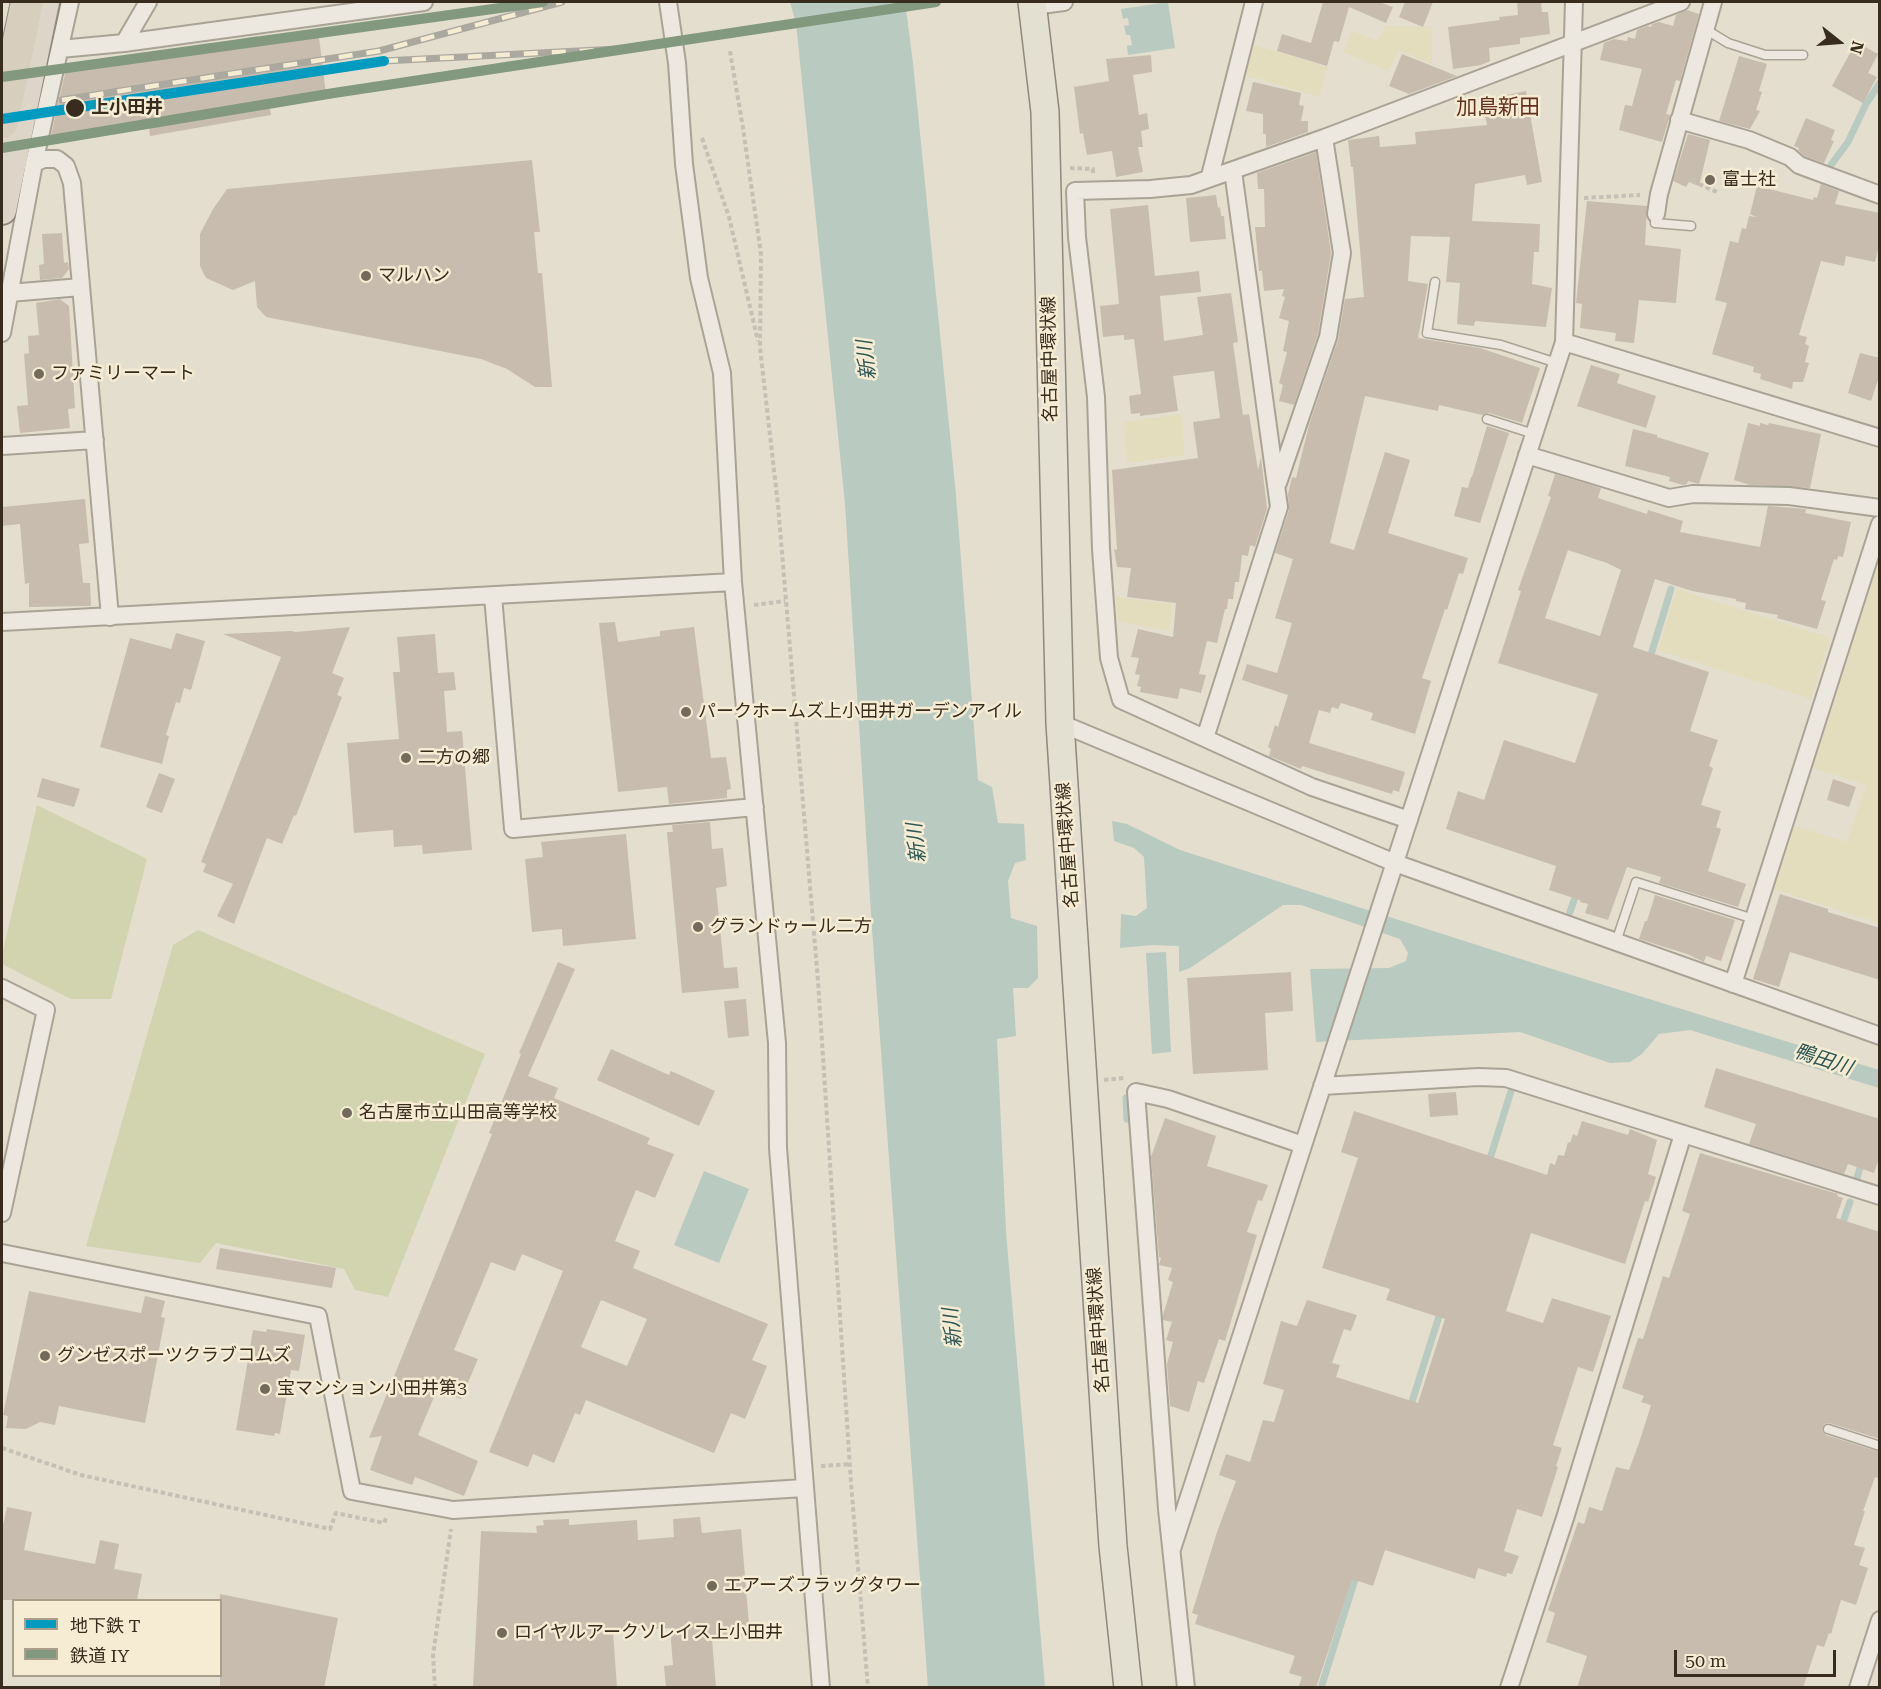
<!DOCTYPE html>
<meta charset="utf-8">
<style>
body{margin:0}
#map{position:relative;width:1881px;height:1689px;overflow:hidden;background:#e4dece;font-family:"Roboto Serif","Noto Sans JP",serif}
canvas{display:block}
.frame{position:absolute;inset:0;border:3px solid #382c1e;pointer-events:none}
.legend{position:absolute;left:12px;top:1599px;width:210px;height:78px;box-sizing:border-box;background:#f5ecd3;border:2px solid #a99f8b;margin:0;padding:8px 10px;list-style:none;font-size:18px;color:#382c1e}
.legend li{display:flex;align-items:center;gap:12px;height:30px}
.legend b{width:30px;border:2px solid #a99f8b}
.north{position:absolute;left:1809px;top:12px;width:60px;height:60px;-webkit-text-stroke:4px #f5ecd3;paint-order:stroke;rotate:107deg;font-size:16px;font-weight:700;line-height:24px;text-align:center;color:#382c1e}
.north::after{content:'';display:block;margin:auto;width:21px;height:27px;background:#382c1e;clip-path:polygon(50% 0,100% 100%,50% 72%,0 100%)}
.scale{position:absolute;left:1674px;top:1650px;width:162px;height:27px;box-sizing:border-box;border:3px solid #382c1e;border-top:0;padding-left:8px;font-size:18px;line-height:21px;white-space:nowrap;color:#382c1e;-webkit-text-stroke:4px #f5ecd3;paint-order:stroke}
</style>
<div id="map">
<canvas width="1881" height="1689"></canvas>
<div class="frame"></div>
<ul class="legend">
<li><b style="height:8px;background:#009bbf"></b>地下鉄 T</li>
<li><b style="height:8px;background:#82987f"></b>鉄道 IY</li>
</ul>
<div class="north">N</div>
<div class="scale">50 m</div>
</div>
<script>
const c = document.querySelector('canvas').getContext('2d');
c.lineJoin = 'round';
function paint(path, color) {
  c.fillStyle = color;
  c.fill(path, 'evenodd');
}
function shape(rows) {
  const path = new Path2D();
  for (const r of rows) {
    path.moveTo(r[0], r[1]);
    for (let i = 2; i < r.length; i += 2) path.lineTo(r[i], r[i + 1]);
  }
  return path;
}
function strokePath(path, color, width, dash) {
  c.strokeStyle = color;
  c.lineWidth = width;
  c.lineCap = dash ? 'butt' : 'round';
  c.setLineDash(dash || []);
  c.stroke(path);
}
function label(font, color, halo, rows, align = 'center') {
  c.font = font + ' "Roboto Serif","Noto Sans JP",serif';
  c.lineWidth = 5;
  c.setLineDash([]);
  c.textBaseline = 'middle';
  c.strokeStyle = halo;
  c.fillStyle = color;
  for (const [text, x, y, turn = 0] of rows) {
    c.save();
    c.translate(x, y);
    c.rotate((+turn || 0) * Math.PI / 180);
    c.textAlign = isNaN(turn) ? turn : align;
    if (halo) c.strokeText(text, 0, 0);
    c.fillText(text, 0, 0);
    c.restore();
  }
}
paint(shape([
 [1386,26,1432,27,1432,64,1399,50,1388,71,1343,52,1352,31,1377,41],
 [1254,45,1328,67,1319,97,1245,75],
 [1182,414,1184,455,1127,463,1124,422],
 [1879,562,1880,923,1879,923,1774,889,1795,826,1847,842,1866,785,1813,768],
 [1677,589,1830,638,1811,699,1658,650],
 [1116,597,1172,604,1169,631,1117,621]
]), '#e3ddbe');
paint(shape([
 [37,805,147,859,111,999,71,999,2,964,2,955],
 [198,930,485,1054,388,1297,355,1290,344,1269,216,1243,200,1263,86,1246,173,945]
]), '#d2d4b0');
paint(shape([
 [790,2,905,2,913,63,956,495,978,780,992,787,998,823,1024,824,1026,860,1015,863,1008,881,1011,918,1037,926,1038,978,1028,988,1013,988,1016,1036,997,1039,1006,1232,1045,1687,928,1687,872,929,845,504,796,23],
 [1168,2,1175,48,1128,55,1127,46,1132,45,1130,35,1126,35,1124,26,1129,25,1128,18,1123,19,1121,9],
 [1112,821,1127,824,1180,850,1552,969,1879,1070,1879,1088,1690,1030,1659,1034,1642,1054,1630,1062,1610,1063,1520,1032,1316,1042,1310,969,1389,968,1406,961,1408,953,1400,939,1301,905,1283,905,1190,968,1179,972,1179,946,1153,945,1120,948,1121,914,1136,916,1147,908,1144,857,1134,848,1114,841],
 [1166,952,1171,1052,1152,1054,1146,953],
 [704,1171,749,1189,719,1263,674,1245]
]), '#b9cac0');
strokePath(shape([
 [1831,165,1848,142,1866,104,1880,83],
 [1649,661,1671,589],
 [1570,912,1577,892],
 [1126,1098,1127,1119],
 [1488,1165,1511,1091],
 [1857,1178,1860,1168],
 [1841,1228,1850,1202],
 [1410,1408,1441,1310],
 [1321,1688,1357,1573]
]), '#b9cac0', 7);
paint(shape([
 [1323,2,1379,2,1393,7,1386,23,1349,7,1339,42,1334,41,1327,66,1277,51,1282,34,1311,43],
 [1405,2,1433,2,1423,27,1399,17],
 [1517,2,1541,2,1542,12,1548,12,1550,34,1520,38,1520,44,1489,48,1490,61,1481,65,1453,69,1448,27,1500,20,1499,17,1518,15],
 [1687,10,1699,14,1680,81,1676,80,1666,114,1670,115,1662,142,1619,130,1625,105,1632,106,1642,69,1600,60,1604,43,1614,39,1627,41,1628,37,1635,39,1637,30,1647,26,1651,27,1652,24,1659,22,1673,26,1676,15],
 [258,36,259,44,319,37,326,94,269,104,271,115,150,136,149,127,49,144,66,69,137,60,137,57],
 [1856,42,1878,54,1868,73,1877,77,1863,103,1832,86],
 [1402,54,1457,76,1409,94,1389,86],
 [1151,55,1152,72,1133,75,1139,115,1147,113,1149,129,1141,131,1143,147,1138,147,1143,172,1116,177,1112,151,1087,155,1083,133,1080,134,1074,87,1109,81,1106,59],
 [1739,56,1767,64,1759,91,1762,92,1756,110,1760,111,1750,129,1719,121],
 [1253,82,1301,93,1299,105,1304,106,1301,121,1308,121,1308,132,1266,147,1266,134,1263,134,1263,114,1246,111],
 [1526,91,1542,182,1527,185,1525,175,1475,184,1472,221,1540,224,1539,252,1534,252,1532,284,1552,288,1546,327,1475,321,1474,326,1457,324,1460,283,1446,282,1450,237,1411,236,1408,281,1428,284,1418,338,1480,348,1540,368,1522,423,1489,413,1482,415,1439,405,1438,411,1365,396,1330,543,1354,550,1385,452,1410,460,1388,533,1468,558,1463,574,1459,573,1447,610,1445,609,1422,678,1431,681,1415,734,1371,720,1373,713,1341,703,1338,709,1332,707,1330,713,1319,710,1309,743,1405,772,1399,792,1393,790,1392,794,1302,766,1301,769,1269,756,1271,749,1268,747,1275,725,1278,727,1288,695,1242,680,1247,664,1277,673,1292,623,1275,618,1293,559,1275,553,1289,510,1288,494,1292,477,1296,478,1309,425,1338,340,1345,299,1364,297,1353,167,1351,167,1348,140,1379,136,1380,147,1416,144,1415,132,1487,125,1482,100],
 [1806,118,1835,130,1831,140,1834,141,1824,163,1804,156,1798,150,1799,148,1794,146],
 [1688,134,1710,140,1699,186,1689,182,1686,187,1673,181],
 [1316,152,1331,253,1318,334,1294,405,1279,401,1283,385,1279,383,1287,352,1283,351,1289,321,1279,318,1285,297,1282,296,1284,289,1264,291,1262,271,1259,271,1255,227,1265,227,1264,189,1258,189,1257,173],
 [532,160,540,232,534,232,538,273,542,273,552,387,535,387,507,369,481,359,266,317,257,307,255,281,233,290,206,278,200,266,200,234,213,209,227,189],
 [1821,184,1839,191,1835,204,1880,213,1880,241,1875,262,1846,256,1844,266,1821,261,1799,335,1807,337,1805,344,1809,346,1805,362,1809,363,1803,382,1793,382,1792,389,1760,379,1761,374,1753,372,1754,367,1712,354,1727,303,1715,300,1730,241,1738,243,1742,228,1746,229,1749,216,1756,217,1750,214,1757,186,1813,200,1814,197,1817,198],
 [1216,195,1218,208,1220,207,1221,216,1224,216,1226,239,1190,242,1186,198],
 [1587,201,1647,206,1645,245,1681,249,1676,303,1639,300,1634,343,1615,341,1616,333,1580,328,1582,304,1576,303],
 [1148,205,1155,276,1199,271,1201,292,1160,296,1164,341,1203,335,1197,297,1231,293,1238,342,1233,343,1243,415,1249,414,1258,470,1261,457,1267,509,1255,547,1250,545,1248,556,1242,555,1239,582,1235,582,1233,599,1228,599,1227,609,1225,609,1217,643,1207,641,1199,674,1206,675,1201,693,1180,688,1178,699,1140,692,1141,687,1137,686,1140,675,1135,674,1139,658,1131,657,1138,629,1173,637,1176,603,1127,597,1131,568,1117,567,1114,549,1117,550,1112,470,1198,458,1193,422,1220,418,1214,371,1173,376,1178,411,1140,416,1140,413,1131,414,1129,396,1141,394,1134,339,1124,340,1124,335,1103,337,1100,306,1119,304,1110,209],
 [62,233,64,263,68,262,69,269,62,278,40,280,39,265,44,264,42,234],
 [60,299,69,306,75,408,68,409,70,428,20,433,17,406,28,405,24,354,29,353,28,336,39,335,36,303],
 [1860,353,1880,358,1880,374,1871,401,1848,393],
 [1591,365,1620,374,1617,383,1656,396,1646,428,1577,406],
 [1748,423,1760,426,1760,423,1768,425,1769,423,1821,434,1810,488,1750,485,1734,480],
 [1487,426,1509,433,1480,523,1454,516,1462,487,1468,488,1471,477,1472,477],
 [1633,429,1657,435,1657,437,1709,453,1699,484,1688,481,1687,484,1683,485,1669,481,1670,477,1625,466],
 [1555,474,1601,488,1598,498,1647,514,1648,510,1683,521,1680,532,1760,547,1768,506,1806,509,1805,513,1851,522,1843,557,1838,556,1837,560,1834,559,1821,600,1826,601,1817,629,1777,618,1778,615,1745,609,1746,603,1736,601,1736,599,1692,591,1655,579,1633,647,1709,672,1690,731,1718,740,1709,766,1713,768,1701,805,1721,811,1716,827,1721,829,1708,871,1746,884,1738,907,1659,883,1661,877,1627,867,1608,920,1585,913,1588,904,1580,902,1580,900,1549,890,1556,866,1446,829,1458,791,1484,800,1504,740,1575,763,1598,694,1498,663,1521,591,1518,590,1551,497,1548,496],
 [1568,550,1607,563,1621,570,1600,636,1545,618],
 [85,499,89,543,79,544,83,583,90,583,91,606,29,607,29,583,25,584,20,524,2,526,2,507],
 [615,622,618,642,660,636,660,631,694,627,711,758,726,757,731,789,727,790,727,798,669,804,667,787,618,792,599,623],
 [350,627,332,673,344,678,337,695,342,697,296,816,294,815,282,844,267,838,234,924,217,916,233,884,203,872,206,864,201,862,281,657,223,634,291,631,296,632],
 [176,633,205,641,191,690,184,688,180,703,176,702,166,735,169,736,162,764,100,747,130,638,171,649],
 [435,634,438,673,454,672,456,690,444,691,447,732,462,731,472,850,423,854,422,845,394,847,393,830,354,833,347,743,399,739,393,672,400,672,397,637],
 [159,773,175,779,162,813,146,807],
 [42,778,80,789,74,807,37,797],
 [1833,779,1856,787,1849,807,1827,800],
 [710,822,712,849,723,848,727,886,716,888,724,968,737,967,739,988,682,993,667,832,673,832,672,825],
 [626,834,636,939,563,946,562,929,532,932,525,859,543,857,541,842],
 [1780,894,1828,909,1828,912,1880,928,1880,980,1790,952,1779,987,1753,979],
 [1655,895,1735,920,1721,961,1706,956,1704,962,1687,954,1639,939,1645,921,1647,921],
 [558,962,575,969,528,1076,558,1088,554,1098,650,1138,647,1144,674,1154,655,1198,636,1190,615,1241,640,1251,633,1268,768,1324,752,1360,767,1366,745,1419,731,1413,714,1453,586,1400,580,1415,575,1413,554,1463,533,1454,528,1467,489,1452,563,1271,522,1254,515,1271,491,1262,454,1350,478,1359,461,1399,437,1390,418,1435,478,1461,464,1496,415,1477,412,1485,370,1470,382,1436,369,1438,492,1134,489,1133,521,1054,519,1053],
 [601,1300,647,1319,627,1366,581,1347],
 [1291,972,1293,1011,1265,1013,1268,1070,1193,1074,1187,978],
 [746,999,749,1036,728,1038,724,1001],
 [611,1049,669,1075,671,1071,715,1091,699,1126,597,1080],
 [1716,1068,1880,1119,1880,1156,1874,1173,1848,1164,1844,1174,1749,1144,1756,1124,1704,1107],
 [1456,1092,1458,1115,1430,1117,1428,1094],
 [1354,1111,1547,1175,1550,1163,1555,1165,1558,1155,1564,1156,1568,1142,1570,1143,1573,1134,1577,1136,1582,1121,1628,1135,1630,1129,1657,1140,1648,1174,1656,1177,1648,1202,1645,1201,1625,1264,1531,1233,1506,1311,1543,1323,1552,1298,1611,1316,1593,1372,1578,1367,1553,1445,1562,1448,1556,1466,1558,1467,1542,1517,1517,1509,1504,1551,1519,1556,1512,1574,1507,1573,1506,1577,1478,1568,1475,1579,1385,1550,1373,1586,1352,1579,1316,1688,1298,1688,1302,1677,1289,1673,1295,1656,1195,1624,1198,1615,1192,1613,1217,1532,1236,1481,1219,1475,1226,1454,1250,1462,1263,1420,1274,1422,1284,1390,1263,1384,1281,1321,1297,1326,1307,1300,1357,1315,1351,1331,1344,1329,1332,1363,1340,1365,1336,1377,1418,1403,1445,1319,1386,1300,1390,1289,1322,1268,1358,1158,1341,1152],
 [1165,1118,1216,1136,1207,1166,1268,1185,1262,1201,1258,1200,1247,1232,1257,1235,1225,1341,1219,1339,1204,1383,1198,1381,1189,1412,1170,1406,1167,1364,1173,1342,1166,1340,1172,1322,1163,1320,1163,1315,1173,1282,1168,1280,1172,1268,1159,1265,1161,1258,1159,1257,1151,1157],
 [1700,1153,1838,1194,1837,1196,1843,1198,1836,1218,1880,1232,1880,1439,1829,1423,1824,1424,1822,1430,1826,1435,1880,1452,1880,1479,1875,1477,1863,1511,1865,1511,1854,1545,1865,1548,1859,1565,1868,1568,1856,1605,1841,1600,1831,1634,1829,1633,1824,1647,1817,1645,1803,1688,1577,1688,1587,1656,1546,1642,1555,1613,1548,1610,1578,1522,1584,1524,1589,1507,1602,1511,1616,1467,1629,1470,1640,1440,1651,1405,1641,1402,1644,1396,1622,1388,1638,1338,1643,1339,1663,1276,1669,1278,1690,1214,1682,1211],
 [220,1248,336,1268,332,1288,216,1269],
 [29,1291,141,1313,145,1296,165,1301,161,1317,165,1318,145,1423,59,1406,55,1425,40,1422,26,1429,6,1428,8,1416,3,1415],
 [267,1329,305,1335,299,1371,291,1370,280,1434,275,1433,274,1436,236,1430,253,1330,266,1332],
 [7,1507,32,1512,24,1550,95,1564,100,1540,119,1544,114,1569,142,1574,137,1600,2,1600,2,1530],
 [700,1517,702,1533,741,1529,750,1636,712,1639,716,1688,666,1688,664,1666,673,1665,670,1628,613,1632,617,1688,473,1688,481,1531,537,1533,536,1526,544,1525,543,1520,569,1519,569,1525,637,1520,638,1540,674,1537,673,1519],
 [220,1594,338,1618,324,1688,220,1688]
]), '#c8bcae');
const service = shape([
 [1705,29,1728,43,1765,55,1803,55],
 [1656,214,1655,223,1691,226],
 [1435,282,1427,333,1501,345,1557,363],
 [1487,419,1534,434],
 [1616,942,1636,882,1754,919],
 [1828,1429,1880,1446]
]);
const minor = shape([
 [668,2,677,63,684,164,699,278,722,373,733,582,777,1043,778,1148,821,1688],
 [1033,6,1064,2],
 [124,43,148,2],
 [60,49,124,43,424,2],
 [1679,120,1749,140,1790,157,1799,165,1880,195],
 [34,163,44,159,57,159,66,166,72,183,110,617],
 [1210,176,1254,2],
 [1656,214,1659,194,1713,2],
 [9,293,81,287],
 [2,333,34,163,70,2],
 [1564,342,1880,438],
 [2,446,95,440],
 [1527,455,1669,498,1693,494,1789,496,1880,508],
 [1278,483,1328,337,1342,253,1324,138],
 [493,596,513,829,755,807],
 [2,622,733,582],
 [1060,723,1395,863,1880,1036],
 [1205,738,1279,507,1233,171],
 [1409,820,1312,787,1121,700,1109,658,1101,549,1096,397,1077,237,1075,191,1150,189,1191,185,1324,138,1681,2],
 [1733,984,1880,524],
 [2,988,46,1010,2,1213],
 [1322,1086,1478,1077,1506,1078,1880,1196],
 [2,1253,318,1316,352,1491,453,1510,804,1488],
 [1172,1549,1564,342,1574,2],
 [1186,1688,1167,1509,1136,1092,1168,1099,1303,1145],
 [1509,1688,1565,1518,1683,1134],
 [1858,1688,1880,1620]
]);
const primary = shape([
 [1032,2,1045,112,1060,723,1113,1546,1128,1688]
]);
const trunk = shape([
 [2,210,45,2]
]);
const motorway = shape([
 [2,122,27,2]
]);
strokePath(service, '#a9a396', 11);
strokePath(minor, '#a9a396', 20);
strokePath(primary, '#8f887e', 30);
strokePath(trunk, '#8f887e', 32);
strokePath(motorway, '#8f887e', 34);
strokePath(shape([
 [730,51,743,128,761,254,760,348,778,505,818,981,851,1483,868,1688],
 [702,138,729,217,758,341],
 [1070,168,1093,169,1093,173],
 [1692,181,1717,192],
 [1584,198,1640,195],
 [754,605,785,601],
 [1104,1080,1124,1078],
 [2,1448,81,1475,330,1529,336,1513,384,1523,387,1516],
 [821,1466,850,1464],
 [435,1688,433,1655,451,1529]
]), '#c5bfb5', 4, [4.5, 3]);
strokePath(service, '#ece8df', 8);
strokePath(minor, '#ece8df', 16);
strokePath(primary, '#e3dfd1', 27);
strokePath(trunk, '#ddd6c8', 28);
strokePath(motorway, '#d7cebe', 32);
const rail = shape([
 [384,61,636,48],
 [62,100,379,51,562,2]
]);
strokePath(rail, '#aba89f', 7);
strokePath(rail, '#f5ecd3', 4.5, [14]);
strokePath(shape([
 [2,77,543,2],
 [2,148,334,93,936,2]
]), '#82987f', 10);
strokePath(shape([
 [2,119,384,61]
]), '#009bbf', 10);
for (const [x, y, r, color] of [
 [75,108,10,"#382c1e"],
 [1710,180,6,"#746a5c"],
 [366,276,6,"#746a5c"],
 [39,374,6,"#746a5c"],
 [686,712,6,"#746a5c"],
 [406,758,6,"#746a5c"],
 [698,927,6,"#746a5c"],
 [347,1113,6,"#746a5c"],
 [45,1356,6,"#746a5c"],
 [265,1389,6,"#746a5c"],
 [712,1586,6,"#746a5c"],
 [502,1633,6,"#746a5c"]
]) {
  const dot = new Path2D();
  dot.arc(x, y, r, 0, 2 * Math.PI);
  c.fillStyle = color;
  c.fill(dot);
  strokePath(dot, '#f5ecd3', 2);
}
label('bold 18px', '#382c1e', '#f5ecd3', [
 ["上小田井",91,108]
], 'left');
label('18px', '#382c1e', '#f5ecd3', [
 ["富士社",1722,180],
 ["マルハン",378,276],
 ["ファミリーマート",51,374],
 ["パークホームズ上小田井ガーデンアイル",698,712],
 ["二方の郷",418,758],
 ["グランドゥール二方",710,927],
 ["名古屋市立山田高等学校",359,1113],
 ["グンゼスポーツクラブコムズ",57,1356],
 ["宝マンション小田井第3",277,1389],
 ["エアーズフラッグタワー",724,1586],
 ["ロイヤルアークソレイス上小田井",514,1633]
], 'left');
label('18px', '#382c1e', '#f5ecd3', [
 ["名古屋中環状線",1050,359,-91],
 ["名古屋中環状線",1068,845,-94],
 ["名古屋中環状線",1099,1330,-94]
]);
label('italic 20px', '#2e5856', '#f5ecd3', [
 ["新川",867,360,-96],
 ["新川",917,843,-96],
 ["鴨田川",1823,1060,18],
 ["新川",953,1328,-96]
]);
label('21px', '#642f1e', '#f5ecd3', [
 ["加島新田",1498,108]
]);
</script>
